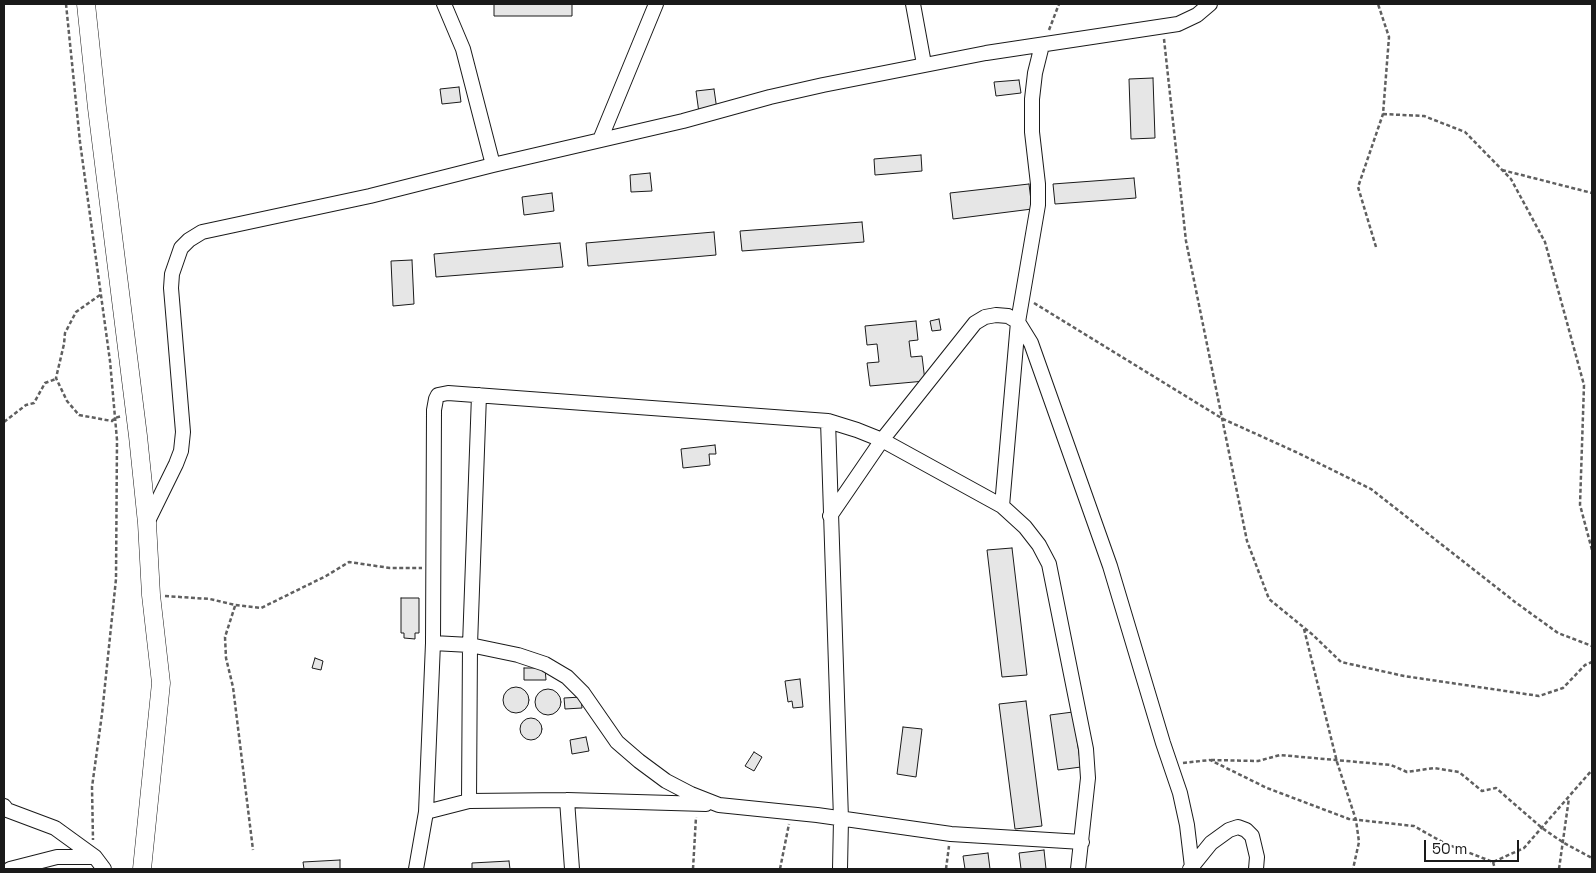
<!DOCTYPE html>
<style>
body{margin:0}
#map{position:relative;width:1596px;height:873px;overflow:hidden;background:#fff;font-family:"Space Grotesk",sans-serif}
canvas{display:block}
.frame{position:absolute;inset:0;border:5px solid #1a1a1a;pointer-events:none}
.scale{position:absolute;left:1424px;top:840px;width:95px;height:22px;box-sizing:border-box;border:2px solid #1a1a1a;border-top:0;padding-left:6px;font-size:15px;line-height:18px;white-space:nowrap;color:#1a1a1a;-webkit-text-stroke:4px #fff;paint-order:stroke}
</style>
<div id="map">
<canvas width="1596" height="873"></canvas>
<div class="frame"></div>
<div class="scale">50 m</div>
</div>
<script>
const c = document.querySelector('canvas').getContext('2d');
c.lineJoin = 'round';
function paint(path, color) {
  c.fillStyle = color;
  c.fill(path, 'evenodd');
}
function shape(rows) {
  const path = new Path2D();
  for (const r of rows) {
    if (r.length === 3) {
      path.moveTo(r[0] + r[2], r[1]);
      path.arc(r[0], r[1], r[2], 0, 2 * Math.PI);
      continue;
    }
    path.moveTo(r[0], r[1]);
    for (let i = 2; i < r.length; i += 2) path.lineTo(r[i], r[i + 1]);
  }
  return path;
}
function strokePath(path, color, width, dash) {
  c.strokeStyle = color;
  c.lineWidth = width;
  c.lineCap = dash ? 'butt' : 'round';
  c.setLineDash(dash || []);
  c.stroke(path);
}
const building = shape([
 [494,4,572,4,572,16,494,16,494,4],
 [1153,78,1155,138,1131,139,1129,79,1153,78],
 [1019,80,1021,93,996,96,994,82,1019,80],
 [459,87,461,102,442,104,440,89,459,87],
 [714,89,717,110,699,113,696,91,714,89],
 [921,155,922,171,875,175,874,159,921,155],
 [650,173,652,191,631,192,630,175,650,173],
 [1134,178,1136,198,1055,204,1053,184,1134,178],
 [1029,184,1032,209,953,219,950,193,1029,184],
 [552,193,554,211,524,215,522,197,552,193],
 [862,222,864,242,742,251,740,231,862,222],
 [714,232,716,255,588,266,586,243,714,232],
 [560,243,563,267,436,277,434,254,560,243],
 [412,260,414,304,393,306,391,261,412,260],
 [939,319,941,330,932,331,930,321,939,319],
 [916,321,918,340,909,341,911,357,922,356,925,381,870,386,867,363,879,362,877,344,867,345,865,326,916,321],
 [715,445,716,454,709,454,710,465,683,468,681,449,715,445],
 [1012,548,1027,675,1002,677,987,550,1012,548],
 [401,598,419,598,419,633,415,633,415,639,404,638,404,633,401,633,401,598],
 [315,658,323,661,321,670,312,668,315,658],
 [524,668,545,668,546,680,524,680,524,668],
 [800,679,803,707,793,708,792,701,788,702,785,681,800,679],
 [516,700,13],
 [548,702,13],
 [581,697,582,708,565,709,564,698,581,697],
 [1026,701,1042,826,1015,829,999,704,1026,701],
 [1073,712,1081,767,1058,770,1050,715,1073,712],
 [531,729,11],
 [903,727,922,729,916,777,897,774,903,727],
 [586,737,589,751,572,754,570,740,586,737],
 [754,752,762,757,754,771,745,766,754,752],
 [1044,850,1046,869,1021,869,1019,853,1044,850],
 [988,853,990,869,965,869,963,856,988,853],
 [340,860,340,869,304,869,303,862,340,860],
 [509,861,510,869,472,869,472,863,509,861]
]);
paint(building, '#e6e6e6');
strokePath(building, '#1a1a1a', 1);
const minor = shape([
 [444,4,463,49,493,165],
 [913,4,924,64],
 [600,140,656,4],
 [828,421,857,430,882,440,1002,506,1025,527,1039,545,1049,564,1086,749,1088,778,1078,869],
 [1002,506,1018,322,1038,205,1038,184,1032,132,1032,99,1035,73,1042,45],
 [830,516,882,440,975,323,985,317,996,315,1008,316,1018,322,1031,343,1110,566,1163,743,1180,793,1187,825,1192,867],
 [147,523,176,464,181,451,183,432,171,288,172,274,181,248,189,240,202,232,370,196,493,165,683,121,770,97,823,85,986,53,1178,24,1197,15,1210,4],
 [433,643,470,645,518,655,545,664,567,677,583,693,617,742,639,761,666,781,691,794,719,805,817,815,951,834,1082,842],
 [567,800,572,869],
 [469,801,470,645,479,395],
 [4,806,7,810,55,828,95,857,104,869],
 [426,812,469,801,567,800,706,804],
 [10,869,57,857,95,857],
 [416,869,426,812,433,643,434,410,436,399,438,395,448,393,828,421,841,819,840,869],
 [1190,869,1211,843,1229,830,1238,827,1246,830,1252,836,1257,857,1256,869]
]);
const major = shape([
 [86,4,97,108,138,436,147,523,151,595,161,683,142,869]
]);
strokePath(minor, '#1a1a1a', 16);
strokePath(major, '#1a1a1a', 19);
strokePath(shape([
 [66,4,80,142,110,361,117,440,116,579,102,714,92,787,93,840],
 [1049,30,1059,4],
 [1164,39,1186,241,1247,541,1269,599,1313,635,1341,662,1404,676,1539,696,1563,688,1585,665,1592,662],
 [1383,114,1424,116,1465,132,1511,179,1545,242,1584,385,1580,505,1592,550],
 [1502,170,1592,193],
 [1376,247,1358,187,1383,114,1389,37,1378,4],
 [100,295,76,312,65,333,64,344,56,378,67,401,79,415,112,421,115,418,122,416],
 [1034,303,1223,419,1296,452,1371,489,1515,602,1558,633,1592,646],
 [4,422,26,405,34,403,45,383,56,379],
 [165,596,210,599,235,605,261,608,326,576,349,562,390,568,422,568],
 [235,606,225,637,226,658,233,687,253,850],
 [1304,629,1337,762,1356,820,1359,842,1353,869],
 [1211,760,1258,761,1280,755,1391,765,1407,772,1434,768,1459,772,1482,791,1496,788,1542,828,1564,843,1592,858],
 [1183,763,1210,760,1267,788,1349,819,1414,826,1444,843,1493,862,1524,848,1592,770],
 [1493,862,1495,869],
 [693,869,696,817],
 [780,869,789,824],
 [946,869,949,846],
 [1559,869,1569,798]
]), '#5f5f5f', 2.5, [4, 2.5]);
strokePath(minor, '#fff', 14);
strokePath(major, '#fff', 18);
</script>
